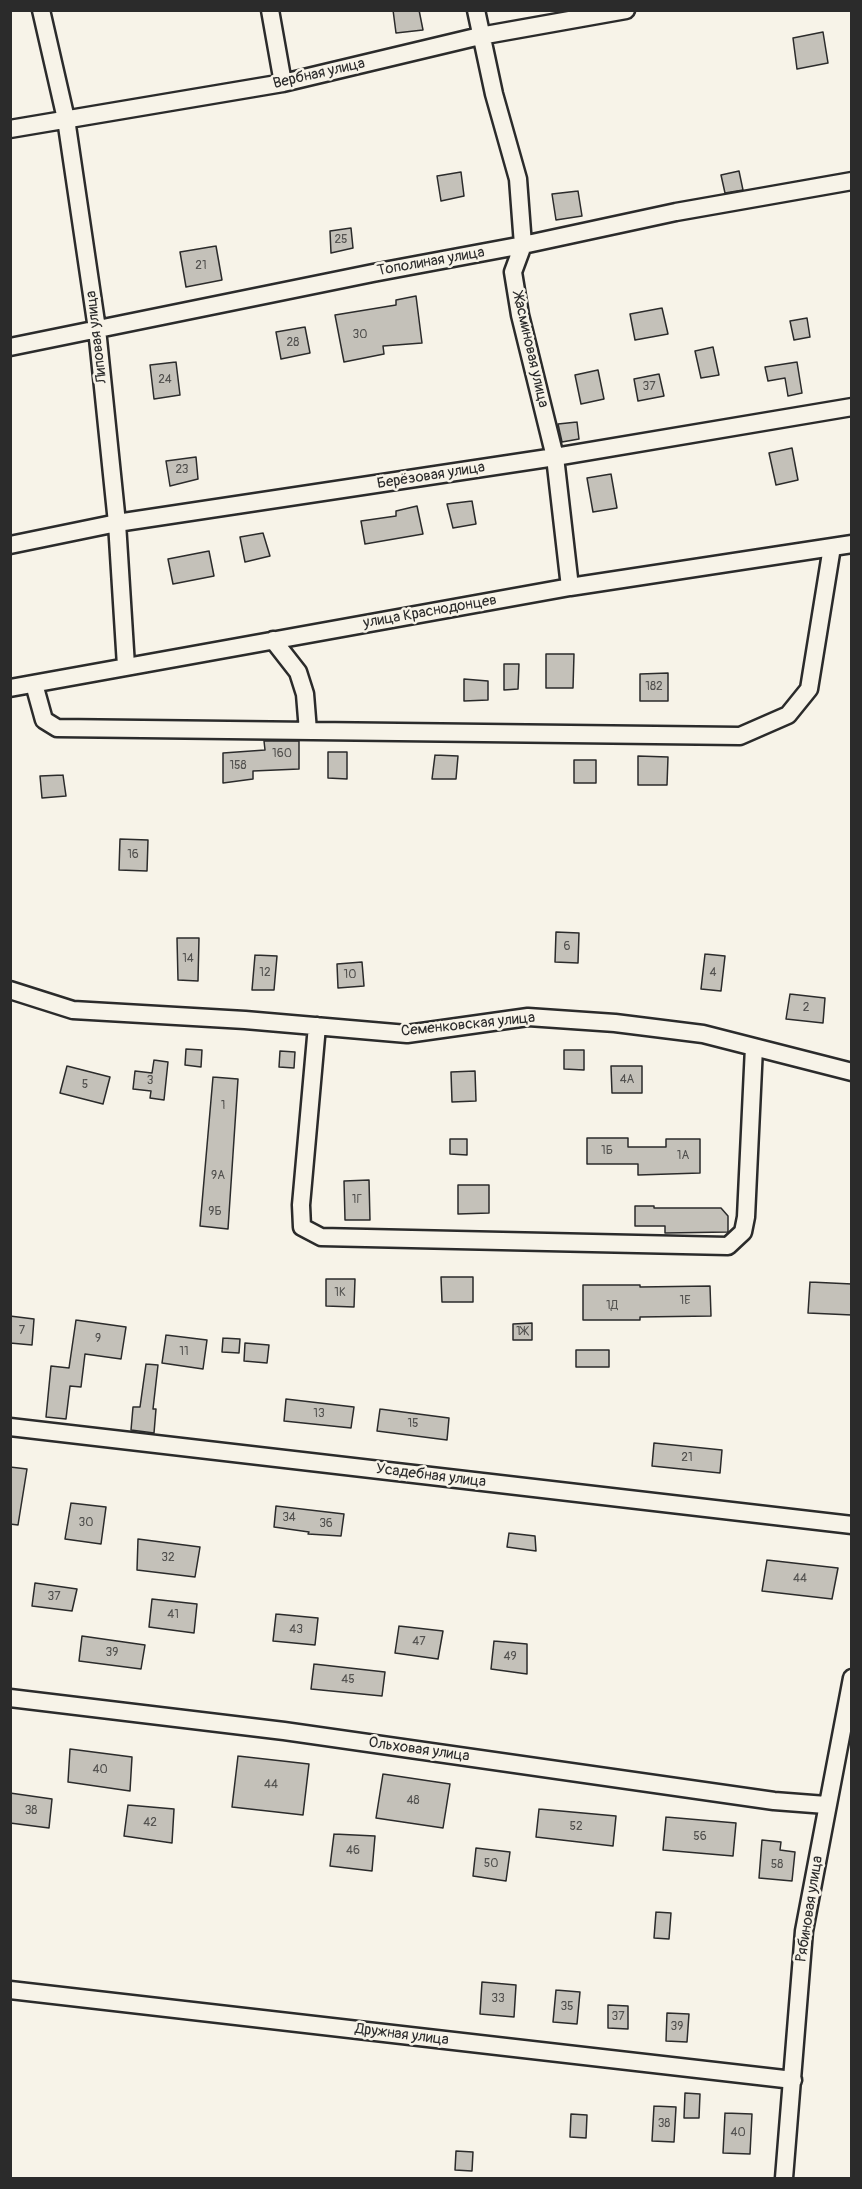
<!DOCTYPE html>
<meta charset="utf-8">
<style>
body{margin:0}
#map{position:relative;width:862px;height:2189px;overflow:hidden;background:#f7f3e8;font-family:Pangolin,sans-serif}
canvas{display:block}
.frame{position:absolute;inset:0;border:12px solid #2b2b2b;pointer-events:none}
</style>
<div id="map">
<canvas width="862" height="2189"></canvas>
<div class="frame"></div>
</div>
<script>
const c = document.querySelector('canvas').getContext('2d');
c.lineJoin = 'round';
function paint(path, color) {
  c.fillStyle = color;
  c.fill(path, 'evenodd');
}
function shape(rows) {
  const path = new Path2D();
  for (const r of rows) {
    path.moveTo(r[0], r[1]);
    for (let i = 2; i < r.length; i += 2) path.lineTo(r[i], r[i + 1]);
  }
  return path;
}
function strokePath(path, color, width, dash) {
  c.strokeStyle = color;
  c.lineWidth = width;
  c.lineCap = dash ? 'butt' : 'round';
  c.setLineDash(dash || []);
  c.stroke(path);
}
function label(font, color, halo, rows, align = 'center') {
  c.font = font + ' Pangolin,sans-serif';
  c.lineWidth = 5;
  c.setLineDash([]);
  c.textBaseline = 'middle';
  c.strokeStyle = halo;
  c.fillStyle = color;
  for (const [text, x, y, turn = 0] of rows) {
    c.save();
    c.translate(x, y);
    c.rotate((+turn || 0) * Math.PI / 180);
    c.textAlign = isNaN(turn) ? turn : align;
    if (halo) c.strokeText(text, 0, 0);
    c.fillText(text, 0, 0);
    c.restore();
  }
}
const building = shape([
 [393,10,419,10,423,30,396,33,393,10],
 [823,32,828,63,797,69,793,38,823,32],
 [739,171,743,190,725,193,721,175,739,171],
 [461,172,464,196,441,201,437,176,461,172],
 [578,191,582,216,556,220,552,194,578,191],
 [351,228,353,248,331,253,330,231,351,228],
 [216,246,222,280,186,287,180,252,216,246],
 [416,296,422,343,383,346,384,354,344,362,335,315,396,305,396,300,416,296],
 [662,308,668,334,635,340,630,314,662,308],
 [807,318,810,337,794,340,790,321,807,318],
 [305,327,310,353,281,359,276,332,305,327],
 [713,347,719,375,701,378,695,351,713,347],
 [176,362,180,395,154,399,150,365,176,362],
 [797,362,802,393,788,396,785,378,768,381,765,367,797,362],
 [598,370,604,399,581,404,575,375,598,370],
 [659,374,664,396,638,401,634,379,659,374],
 [577,422,579,439,562,442,558,424,577,422],
 [792,448,798,480,776,485,769,453,792,448],
 [196,457,198,479,170,486,166,461,196,457],
 [611,474,617,508,593,512,587,478,611,474],
 [472,501,476,524,453,528,447,504,472,501],
 [417,506,423,534,365,544,361,521,396,516,396,511,417,506],
 [263,533,270,556,245,562,240,537,263,533],
 [209,551,214,576,173,584,168,559,209,551],
 [546,654,574,654,573,688,546,688,546,654],
 [504,664,519,664,518,689,504,690,504,664],
 [668,673,668,701,640,701,640,674,668,673],
 [464,679,488,681,488,700,464,701,464,679],
 [264,741,299,741,299,769,253,771,253,779,223,783,223,753,265,750,264,741],
 [328,752,347,752,347,779,328,778,328,752],
 [435,755,458,756,456,779,432,779,435,755],
 [638,756,668,757,667,785,638,785,638,756],
 [574,760,596,760,596,783,574,783,574,760],
 [63,775,66,796,42,798,40,776,63,775],
 [120,839,148,840,147,871,119,870,120,839],
 [556,932,579,933,578,963,555,962,556,932],
 [177,938,199,938,198,981,178,980,177,938],
 [705,954,725,956,721,991,701,989,705,954],
 [255,955,277,956,274,990,252,990,255,955],
 [362,962,364,986,338,988,337,964,362,962],
 [790,994,825,998,823,1023,786,1019,790,994],
 [186,1049,202,1050,201,1067,185,1065,186,1049],
 [564,1050,584,1050,584,1070,564,1069,564,1050],
 [280,1051,295,1052,294,1068,279,1067,280,1051],
 [154,1060,168,1062,164,1100,150,1098,151,1091,133,1089,135,1071,152,1073,154,1060],
 [67,1066,110,1077,103,1104,60,1093,67,1066],
 [611,1066,642,1066,642,1093,612,1093,611,1066],
 [475,1071,476,1101,452,1102,451,1072,475,1071],
 [213,1077,238,1079,228,1229,200,1226,213,1077],
 [587,1138,628,1138,628,1147,666,1147,666,1139,700,1139,700,1173,638,1175,638,1164,587,1164,587,1138],
 [450,1139,467,1139,467,1155,450,1154,450,1139],
 [369,1180,370,1220,345,1220,344,1181,369,1180],
 [458,1185,489,1185,489,1213,458,1214,458,1185],
 [635,1206,654,1206,654,1208,721,1208,728,1216,728,1232,665,1233,665,1226,635,1226,635,1206],
 [441,1277,473,1277,473,1302,442,1302,441,1277],
 [326,1279,355,1279,354,1307,326,1306,326,1279],
 [810,1282,852,1284,852,1315,808,1313,810,1282],
 [583,1285,640,1285,640,1287,710,1286,711,1316,640,1317,640,1320,583,1320,583,1285],
 [10,1316,34,1319,32,1345,10,1343,10,1316],
 [76,1320,126,1327,121,1359,85,1354,81,1387,70,1386,66,1419,46,1417,51,1366,69,1368,76,1320],
 [532,1323,532,1340,513,1340,513,1324,532,1323],
 [166,1335,207,1340,203,1369,162,1363,166,1335],
 [223,1338,240,1339,239,1353,222,1352,223,1338],
 [245,1343,269,1345,267,1363,244,1361,245,1343],
 [576,1350,609,1350,609,1367,576,1367,576,1350],
 [146,1364,158,1365,153,1409,156,1409,154,1433,131,1430,133,1407,140,1407,146,1364],
 [286,1399,354,1407,351,1428,284,1421,286,1399],
 [380,1409,449,1418,447,1440,377,1431,380,1409],
 [654,1443,722,1450,720,1473,652,1466,654,1443],
 [10,1467,27,1469,18,1525,10,1524,10,1467],
 [71,1503,106,1507,101,1544,65,1539,71,1503],
 [276,1506,344,1514,341,1536,308,1534,309,1532,274,1527,276,1506],
 [509,1533,535,1536,536,1551,507,1547,509,1533],
 [138,1539,200,1547,195,1577,137,1570,138,1539],
 [767,1560,838,1568,832,1599,762,1591,767,1560],
 [35,1583,77,1589,72,1611,32,1606,35,1583],
 [152,1599,197,1604,194,1633,149,1627,152,1599],
 [276,1614,318,1618,315,1645,273,1641,276,1614],
 [399,1626,443,1631,438,1659,395,1653,399,1626],
 [82,1636,145,1645,141,1669,79,1661,82,1636],
 [494,1641,527,1644,527,1674,491,1669,494,1641],
 [314,1664,385,1672,382,1696,311,1689,314,1664],
 [70,1749,132,1757,130,1791,68,1782,70,1749],
 [238,1756,309,1764,303,1815,232,1807,238,1756],
 [383,1774,450,1784,443,1828,376,1818,383,1774],
 [10,1793,52,1799,49,1828,10,1823,10,1793],
 [128,1805,174,1809,172,1843,124,1836,128,1805],
 [539,1809,616,1816,613,1846,536,1837,539,1809],
 [666,1817,736,1823,733,1856,663,1850,666,1817],
 [334,1834,375,1836,372,1871,330,1866,334,1834],
 [762,1840,781,1842,780,1850,795,1852,792,1881,759,1878,762,1840],
 [476,1848,510,1852,506,1881,473,1876,476,1848],
 [656,1912,671,1913,669,1939,654,1938,656,1912],
 [482,1982,516,1985,514,2017,480,2014,482,1982],
 [556,1990,580,1992,577,2024,553,2022,556,1990],
 [608,2005,628,2006,628,2029,608,2028,608,2005],
 [667,2013,689,2014,687,2042,666,2041,667,2013],
 [685,2093,700,2094,699,2118,684,2118,685,2093],
 [654,2106,676,2107,674,2142,652,2141,654,2106],
 [725,2113,752,2114,750,2154,723,2153,725,2113],
 [571,2114,587,2115,586,2138,570,2137,571,2114],
 [456,2151,473,2152,472,2171,455,2170,456,2151]
]);
paint(building, '#c4c1b9');
strokePath(building, '#2b2b2b', 1.5);
const street = shape([
 [41,10,66,119,97,329,117,523,126,666],
 [270,10,283,83],
 [476,10,494,94,518,179,523,245,513,272,520,315,555,457,570,587],
 [10,129,283,83,480,36,626,10],
 [10,347,373,273,523,245,676,212,852,181],
 [10,545,117,523,555,457,852,407],
 [273,640,298,672,305,694,308,731],
 [34,684,44,720,57,728,740,736,788,715,809,689,832,547],
 [10,688,570,587,852,544],
 [10,990,73,1010,245,1020,407,1034,528,1017,615,1023,703,1034,852,1072],
 [317,1026,301,1205,302,1227,321,1237,728,1246,743,1232,746,1217,754,1047],
 [10,1427,852,1525],
 [10,1698,284,1731,774,1801,826,1805],
 [10,1990,793,2080],
 [784,2178,804,1931,852,1678]
]);
strokePath(street, '#2b2b2b', 21);
strokePath(street, '#f7f3e8', 16);
label('12px', '#51504e', null, [
 ["25",341,240],
 ["21",201,266],
 ["30",360,335],
 ["28",293,343],
 ["24",165,380],
 ["37",649,387],
 ["23",182,470],
 ["182",654,687],
 ["160",282,754],
 ["158",238,766],
 ["16",133,855],
 ["6",567,947],
 ["14",188,959],
 ["12",265,973],
 ["4",713,973],
 ["10",350,975],
 ["2",806,1008],
 ["4А",627,1080],
 ["3",150,1081],
 ["5",85,1085],
 ["1",223,1106],
 ["1Б",607,1151],
 ["1А",683,1156],
 ["9А",218,1176],
 ["1Г",357,1200],
 ["9Б",215,1212],
 ["1К",340,1293],
 ["1Е",685,1301],
 ["1Д",612,1306],
 ["7",22,1331],
 ["1Ж",522,1332],
 ["9",98,1339],
 ["11",184,1352],
 ["13",319,1414],
 ["15",413,1424],
 ["21",687,1458],
 ["34",289,1518],
 ["30",86,1523],
 ["36",326,1524],
 ["32",168,1558],
 ["44",800,1579],
 ["37",54,1597],
 ["41",173,1615],
 ["43",296,1630],
 ["47",419,1642],
 ["39",112,1653],
 ["49",510,1657],
 ["45",348,1680],
 ["40",100,1770],
 ["44",271,1785],
 ["48",413,1801],
 ["38",31,1811],
 ["42",150,1823],
 ["52",576,1827],
 ["56",700,1837],
 ["46",353,1851],
 ["50",491,1864],
 ["58",777,1865],
 ["33",498,1999],
 ["35",567,2007],
 ["37",618,2017],
 ["39",677,2027],
 ["38",664,2124],
 ["40",738,2133]
]);
label('15px', '#2b2b2b', '#f7f3e8', [
 ["Вербная улица",319,74,-13],
 ["Тополиная улица",431,262,-10],
 ["Липовая улица",97,337,-97],
 ["Жасминовая улица",530,350,77],
 ["Берёзовая улица",431,476,-9],
 ["улица Краснодонцев",430,612,-10],
 ["Семенковская улица",468,1025,-6],
 ["Усадебная улица",431,1476,7],
 ["Ольховая улица",419,1750,8],
 ["Рябиновая улица",810,1909,-81],
 ["Дружная улица",402,2035,7]
]);
</script>
